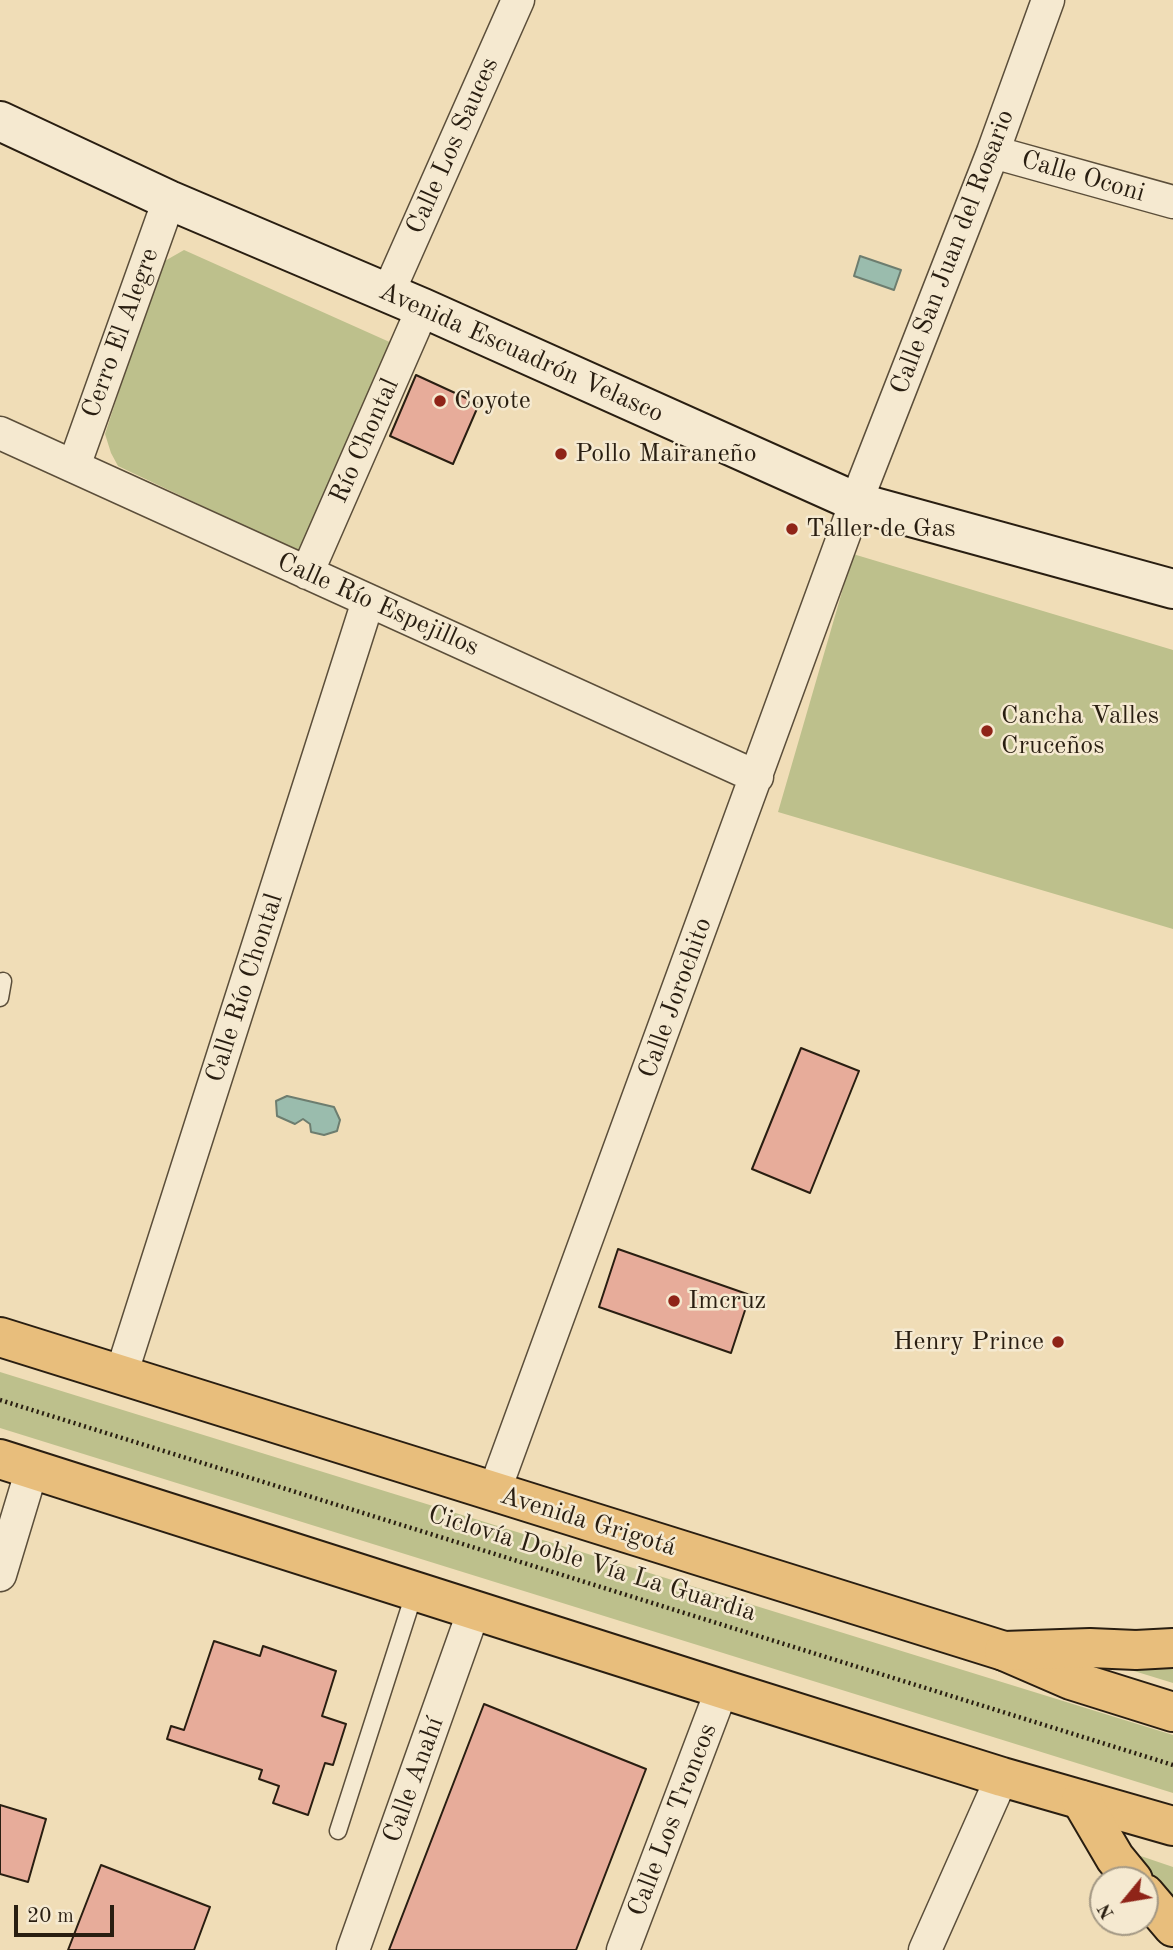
<!DOCTYPE html>
<meta charset="utf-8">
<style>
body{margin:0}
#map{position:relative;width:1173px;height:1950px;overflow:hidden;background:#f0ddb7;font-family:"Old Standard TT",serif}
canvas{display:block}
.north{position:absolute;left:1089px;top:1866px;width:70px;height:70px;box-sizing:border-box;background:#f5e9d0;border:2px solid #a39884;border-radius:50%;rotate:240deg;font-size:19px;font-weight:700;line-height:28px;text-align:center;color:#291e11}
.north::after{content:'';display:block;margin:auto;width:24px;height:32px;background:#8f2418;clip-path:polygon(50% 0,100% 100%,50% 72%,0 100%)}
.scale{position:absolute;left:14px;top:1905px;width:100px;height:32px;box-sizing:border-box;border:4px solid #291e11;border-top:0;padding-left:9px;font-size:21px;line-height:24px;white-space:nowrap;color:#291e11;-webkit-text-stroke:5px #f5e9d0;paint-order:stroke}
</style>
<div id="map">
<canvas width="1173" height="1950"></canvas>
<div class="north">N</div>
<div class="scale">20 m</div>
</div>
<script>
const c = document.querySelector('canvas').getContext('2d');
c.lineJoin = 'round';
function paint(path, color) {
  c.fillStyle = color;
  c.fill(path, 'evenodd');
}
function shape(rows) {
  const path = new Path2D();
  for (const r of rows) {
    path.moveTo(r[0], r[1]);
    for (let i = 2; i < r.length; i += 2) path.lineTo(r[i], r[i + 1]);
  }
  return path;
}
function strokePath(path, color, width, dash) {
  c.strokeStyle = color;
  c.lineWidth = width;
  c.lineCap = dash ? 'butt' : 'round';
  c.setLineDash(dash || []);
  c.stroke(path);
}
function label(font, color, halo, rows, align = 'center') {
  c.font = font + ' "Old Standard TT",serif';
  c.lineWidth = 5;
  c.setLineDash([]);
  c.textBaseline = 'middle';
  c.strokeStyle = halo;
  c.fillStyle = color;
  for (const [text, x, y, turn = 0] of rows) {
    c.save();
    c.translate(x, y);
    c.rotate((+turn || 0) * Math.PI / 180);
    c.textAlign = isNaN(turn) ? turn : align;
    if (halo) c.strokeText(text, 0, 0);
    c.fillText(text, 0, 0);
    c.restore();
  }
}
paint(shape([
 [184,250,394,344,304,554,118,466,111,453,105,434,151,293,163,262],
 [853,554,1173,650,1173,929,778,812],
 [0,1372,1173,1735,1173,1793,0,1428],
 [1095,1659,1173,1660,1173,1683],
 [1126,1851,1173,1867,1173,1899]
]), '#bdc08c');
const water = shape([
 [860,256,901,270,894,290,854,276,860,256],
 [287,1096,334,1107,340,1120,337,1131,324,1135,311,1132,310,1124,303,1119,295,1124,277,1116,276,1101,287,1096]
]);
paint(water, '#9abcad');
strokePath(water, '#6d7d6f', 2);
const building = shape([
 [416,375,479,404,453,464,390,436,416,375],
 [801,1048,859,1071,810,1193,752,1169,801,1048],
 [618,1249,750,1295,731,1353,599,1307,618,1249],
 [214,1641,260,1656,263,1646,336,1671,322,1716,346,1724,333,1765,325,1763,308,1815,273,1803,279,1786,259,1779,262,1770,167,1739,171,1726,184,1730,214,1641],
 [484,1704,646,1769,576,1950,389,1950,484,1704],
 [0,1805,46,1819,28,1882,0,1874,0,1805],
 [101,1865,210,1907,194,1950,68,1950,101,1865]
]);
paint(building, '#e7ac9a');
strokePath(building, '#291e11', 2);
const lane = shape([
 [0,998,3,981],
 [338,1831,415,1591]
]);
const street = shape([
 [993,152,1173,202],
 [388,293,518,0],
 [0,433,757,777],
 [74,466,169,200],
 [307,573,423,308],
 [121,1375,368,601],
 [494,1492,856,502,993,152,1048,0],
 [0,1575,32,1469],
 [353,1950,474,1610],
 [623,1950,722,1689],
 [925,1950,1002,1777]
]);
const secondary = shape([
 [0,121,169,200,423,308,856,502,1173,589]
]);
const primary = shape([
 [0,1337,1004,1651,1071,1680,1173,1712],
 [0,1459,722,1689,1002,1777,1173,1826]
]);
const highway = shape([
 [1004,1651,1090,1648,1136,1650,1173,1648],
 [1081,1800,1115,1858,1133,1880],
 [1145,1894,1173,1927]
]);
strokePath(lane, '#5b4e3a', 19);
strokePath(street, '#5b4e3a', 35);
strokePath(secondary, '#291e11', 42);
strokePath(primary, '#291e11', 42);
strokePath(highway, '#291e11', 42);
strokePath(shape([
 [0,1400,1173,1765]
]), '#291e11', 4.5, [2, 3.5]);
strokePath(lane, '#f5e9d0', 16);
strokePath(street, '#f5e9d0', 32);
strokePath(secondary, '#f5e9d0', 38);
strokePath(primary, '#e8be7c', 38);
strokePath(highway, '#e8be7c', 38);
for (const [x, y, r, color] of [
 [440,401,7,"#8f2418"],
 [561,454,7,"#8f2418"],
 [792,529,7,"#8f2418"],
 [987,731,7,"#8f2418"],
 [674,1301,7,"#8f2418"],
 [1058,1342,7,"#8f2418"]
]) {
  const dot = new Path2D();
  dot.arc(x, y, r, 0, 2 * Math.PI);
  c.fillStyle = color;
  c.fill(dot);
  strokePath(dot, '#f5e9d0', 2.5);
}
label('26px', '#291e11', '#f5e9d0', [
 ["Calle Los Sauces",453,146,-66],
 ["Calle Oconi",1083,177,16],
 ["Calle San Juan del Rosario",953,252,-69],
 ["Cerro El Alegre",121,333,-70],
 ["Avenida Escuadrón Velasco",521,353,24],
 ["Río Chontal",365,441,-66],
 ["Calle Río Espejillos",378,605,24],
 ["Calle Río Chontal",245,988,-72],
 ["Calle Jorochito",676,998,-70],
 ["Avenida Grigotá",588,1522,17],
 ["Ciclovía Doble Vía La Guardia",592,1564,17],
 ["Calle Anahí",414,1780,-70],
 ["Calle Los Troncos",673,1820,-69]
]);
label('26px', '#291e11', '#f5e9d0', [
 ["Coyote",454,401],
 ["Pollo Mairaneño",575,454],
 ["Taller de Gas",806,529],
 ["Cancha Valles",1001,716],
 ["Cruceños",1001,746],
 ["Imcruz",688,1301],
 ["Henry Prince",1044,1342,"right"]
], 'left');
</script>
